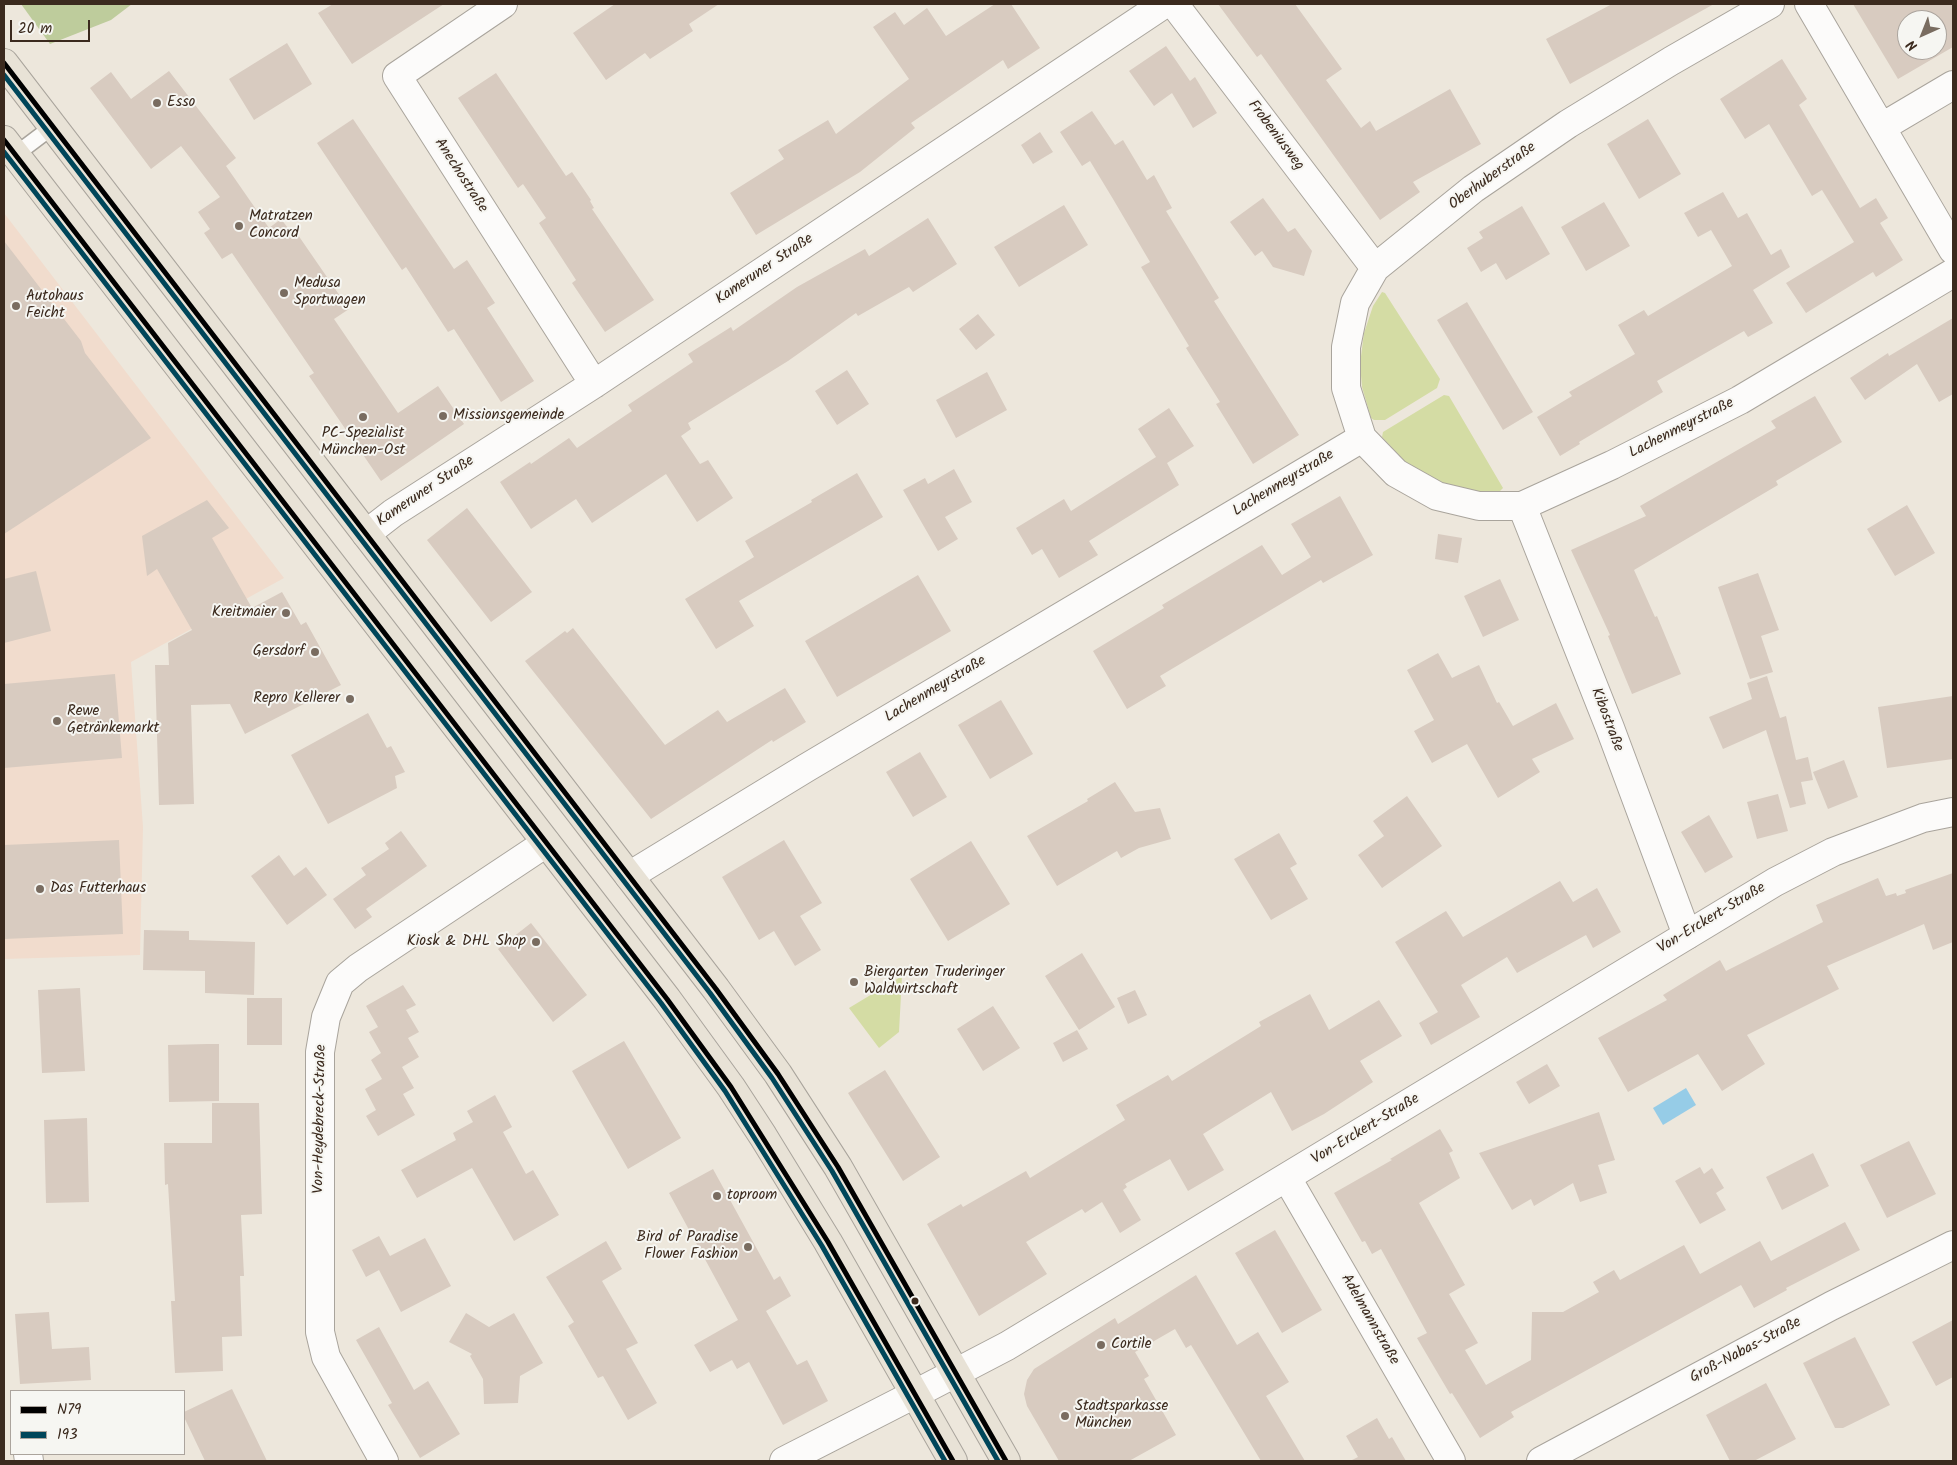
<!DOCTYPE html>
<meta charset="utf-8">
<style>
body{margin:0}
#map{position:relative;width:1957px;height:1465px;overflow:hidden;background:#ede7dc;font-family:Kalam,sans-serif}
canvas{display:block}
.frame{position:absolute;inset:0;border:5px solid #3b2a1e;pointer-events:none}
.legend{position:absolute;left:10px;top:1390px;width:175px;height:65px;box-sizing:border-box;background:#f6f6f2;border:1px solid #aba49d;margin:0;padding:6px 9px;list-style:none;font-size:15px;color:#3b2a1e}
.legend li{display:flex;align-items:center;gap:10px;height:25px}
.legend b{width:25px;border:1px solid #aba49d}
.north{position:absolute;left:1897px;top:10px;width:50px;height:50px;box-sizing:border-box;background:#f6f6f2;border:1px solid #aba49d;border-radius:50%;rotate:224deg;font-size:14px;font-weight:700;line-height:20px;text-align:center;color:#3b2a1e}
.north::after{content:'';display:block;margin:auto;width:18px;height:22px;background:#796c60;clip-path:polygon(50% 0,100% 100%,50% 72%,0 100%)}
.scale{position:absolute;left:10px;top:20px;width:80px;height:22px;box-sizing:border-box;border:2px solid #3b2a1e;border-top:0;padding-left:6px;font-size:15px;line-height:18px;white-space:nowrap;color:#3b2a1e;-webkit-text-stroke:4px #f6f6f2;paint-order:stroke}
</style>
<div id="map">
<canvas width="1957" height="1465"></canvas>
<div class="frame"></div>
<ul class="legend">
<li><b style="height:6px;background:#000"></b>N79</li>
<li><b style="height:6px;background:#00465a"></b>193</li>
</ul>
<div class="north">N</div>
<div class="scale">20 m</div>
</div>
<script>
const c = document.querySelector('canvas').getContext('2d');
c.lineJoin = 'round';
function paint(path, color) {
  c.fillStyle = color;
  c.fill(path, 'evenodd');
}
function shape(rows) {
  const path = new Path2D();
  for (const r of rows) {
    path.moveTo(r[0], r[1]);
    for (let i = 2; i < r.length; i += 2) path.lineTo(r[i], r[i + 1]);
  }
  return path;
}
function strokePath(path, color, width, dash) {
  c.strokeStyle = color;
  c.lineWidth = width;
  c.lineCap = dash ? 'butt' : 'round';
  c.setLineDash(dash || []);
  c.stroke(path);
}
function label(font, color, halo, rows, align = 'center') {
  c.font = font + ' Kalam,sans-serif';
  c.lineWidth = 4;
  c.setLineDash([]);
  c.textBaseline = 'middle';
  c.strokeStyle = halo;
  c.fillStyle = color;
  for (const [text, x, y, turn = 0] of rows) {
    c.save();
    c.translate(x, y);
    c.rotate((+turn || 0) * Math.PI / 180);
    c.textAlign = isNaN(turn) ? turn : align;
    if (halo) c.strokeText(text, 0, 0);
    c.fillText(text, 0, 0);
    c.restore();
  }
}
paint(shape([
 [4,213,284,578,131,662,143,827,140,955,4,959]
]), '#f1dccd');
paint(shape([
 [1382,292,1385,293,1440,379,1437,388,1385,420,1374,420,1371,418,1362,387,1360,364,1364,333,1373,306],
 [1444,395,1449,396,1503,488,1499,492,1481,492,1451,487,1422,474,1411,468,1382,437,1383,432],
 [902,976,899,1032,879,1048,849,1008]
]), '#d4dca4');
paint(shape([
 [21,4,132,4,111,20,50,44]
]), '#becc9c');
paint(shape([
 [1686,1088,1696,1105,1663,1125,1653,1108]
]), '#96cce7');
paint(shape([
 [333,4,444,4,352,64,318,13],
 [615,4,719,4,689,24,693,31,650,59,645,53,606,80,573,33],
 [995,4,1011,4,1040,48,1008,69,1003,60,911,123,915,128,860,172,756,235,730,193,784,159,778,150,828,120,836,134,909,79,873,27,895,12,904,25,927,8,946,36],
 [1218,4,1295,4,1342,69,1326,80,1361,128,1370,121,1376,131,1450,89,1481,144,1413,182,1420,192,1380,220,1261,54,1257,57],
 [1612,4,1714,4,1570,84,1546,39],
 [1853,4,1953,4,1953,47,1898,79],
 [1907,20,1937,20,1937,50,1907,50],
 [287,43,312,84,254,120,229,79],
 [1166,46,1190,81,1195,77,1217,113,1193,128,1172,93,1154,106,1129,71],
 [1782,59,1807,99,1799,105,1860,208,1876,198,1888,218,1880,223,1903,260,1876,277,1873,272,1806,313,1786,283,1854,242,1822,190,1812,196,1769,124,1745,139,1720,99],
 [169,71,236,158,226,166,269,228,281,219,295,237,298,235,349,309,334,319,398,413,438,386,464,424,381,481,309,376,314,373,232,253,222,259,204,233,210,229,198,212,220,197,181,146,151,169,90,88,111,72,131,99],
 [496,73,566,176,572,172,591,200,590,201,594,208,592,209,654,300,605,332,572,283,576,280,539,223,546,218,523,184,518,188,458,98],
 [1092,111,1115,145,1123,140,1147,180,1154,175,1172,208,1166,211,1219,298,1214,301,1299,435,1253,464,1216,404,1220,402,1186,348,1189,346,1141,267,1150,262,1113,199,1090,161,1082,166,1060,132],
 [353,119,454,269,467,260,495,303,487,308,534,381,501,402,454,329,448,332,406,267,402,270,317,143],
 [1648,119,1681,174,1639,199,1607,144],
 [1040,132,1053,152,1033,164,1021,145],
 [1723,192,1738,218,1747,213,1771,255,1781,249,1790,267,1753,290,1773,323,1748,337,1744,331,1657,381,1663,392,1579,442,1580,444,1560,456,1537,417,1572,396,1569,392,1635,354,1618,325,1644,310,1648,316,1732,266,1711,230,1698,237,1684,213],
 [1263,198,1288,232,1295,228,1312,251,1304,276,1273,267,1262,251,1255,256,1230,222],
 [1604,202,1630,246,1586,271,1561,227],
 [1064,205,1088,245,1019,287,994,247],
 [1522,206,1550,254,1506,280,1496,263,1481,272,1467,248,1483,238,1479,232],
 [928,218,957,264,913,292,909,287,858,316,856,313,788,361,688,423,691,429,681,436,700,464,708,460,733,498,697,522,666,474,592,523,576,499,531,529,500,482,530,462,531,464,569,438,577,448,632,411,628,405,693,362,688,354,731,327,733,331,797,287,865,249,869,256],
 [4,241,81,341,85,353,151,438,4,534],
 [1467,302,1533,412,1503,430,1437,320],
 [978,314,995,335,976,350,959,329],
 [1953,318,1953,394,1939,402,1917,364,1865,400,1850,378,1888,353,1889,356],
 [847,370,869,404,837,425,815,391],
 [987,372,1007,410,956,438,936,400],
 [1815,396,1842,442,1776,481,1778,485,1634,570,1655,617,1657,616,1681,674,1632,694,1608,636,1610,635,1571,550,1646,516,1640,506,1776,428,1771,421],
 [1169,408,1194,446,1167,463,1179,485,1089,541,1098,555,1059,578,1042,549,1032,555,1016,528,1064,499,1071,511,1156,457,1138,429],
 [954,469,972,502,945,517,958,539,938,551,903,490,925,478,928,484],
 [857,473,883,517,739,601,754,626,716,649,685,599,754,557,745,541,812,502,811,500],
 [1340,496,1373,555,1323,583,1321,580,1160,676,1166,686,1127,709,1093,651,1164,608,1162,605,1262,545,1282,575,1311,557,1291,524],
 [207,500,229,528,212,538,252,608,282,592,301,625,306,622,341,685,245,734,230,704,191,705,194,804,159,805,155,665,169,665,168,643,192,630,157,569,147,576,142,536],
 [1907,505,1935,553,1895,576,1867,529],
 [467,508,532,592,491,622,427,540],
 [1438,534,1462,538,1458,563,1435,559],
 [36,571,51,631,4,643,4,579],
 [1758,573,1779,630,1761,636,1773,672,1750,679,1718,587],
 [918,575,951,631,837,697,805,641],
 [1500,579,1519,620,1483,637,1464,596],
 [573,628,665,745,718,710,727,722,785,688,806,722,773,742,772,740,651,819,525,661,565,631,567,633],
 [1438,653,1452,678,1479,665,1497,703,1499,702,1513,726,1556,703,1574,739,1532,759,1540,772,1498,798,1467,744,1432,763,1414,731,1434,720,1407,670],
 [115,674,122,758,4,768,4,684],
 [1767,676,1780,718,1786,716,1796,760,1808,757,1813,780,1801,782,1806,804,1790,808,1766,730,1723,749,1709,717,1752,699,1747,683],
 [1953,696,1953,759,1887,768,1878,707],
 [1001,700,1033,754,990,779,958,725],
 [368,713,387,748,391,746,405,772,395,776,397,788,328,824,291,755],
 [920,752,947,797,913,817,886,772],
 [1844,760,1858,797,1828,809,1813,772],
 [1115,782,1135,812,1160,808,1171,839,1139,848,1121,858,1117,851,1057,886,1027,836,1088,801,1087,799],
 [1778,794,1788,831,1757,839,1747,802],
 [1407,796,1442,846,1382,888,1358,855,1384,836,1373,821],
 [1709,815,1733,857,1705,873,1681,832],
 [401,831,427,866,366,909,372,917,355,929,333,899,366,875,361,868,389,849,385,843],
 [1279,833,1297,864,1290,868,1308,899,1271,920,1234,859],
 [119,840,123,934,4,939,4,845],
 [784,840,822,903,800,916,821,950,795,966,774,931,759,940,722,877],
 [971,841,1010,904,948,941,910,879],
 [279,855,294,876,306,867,327,895,287,925,251,876],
 [1953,873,1953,942,1933,950,1924,924,1827,966,1839,989,1747,1035,1765,1064,1722,1091,1698,1054,1628,1092,1598,1038,1667,1000,1663,995,1720,960,1726,971,1823,922,1816,905,1878,878,1886,896,1896,893,1897,896,1906,893,1905,890],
 [1560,881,1573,902,1597,888,1621,932,1593,948,1586,935,1517,973,1507,957,1461,985,1480,1017,1431,1045,1419,1023,1438,1012,1395,942,1446,911,1463,937],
 [531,923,587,995,553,1022,498,949],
 [144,930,189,931,189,940,255,942,254,995,205,993,205,971,143,970],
 [1082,953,1115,1007,1079,1030,1045,976],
 [403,985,416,1005,406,1010,419,1032,408,1038,419,1057,402,1067,414,1088,403,1094,415,1115,378,1136,366,1116,376,1110,365,1089,382,1079,371,1060,381,1053,369,1032,378,1027,366,1006],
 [80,988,85,1071,42,1073,38,990],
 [1135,990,1147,1015,1128,1024,1117,998],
 [1310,994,1329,1030,1379,1000,1402,1036,1360,1061,1373,1082,1324,1114,1292,1131,1271,1092,1203,1134,1224,1170,1188,1191,1170,1159,1125,1184,1127,1187,1123,1190,1141,1220,1120,1233,1102,1202,1085,1213,1082,1209,1026,1242,1047,1274,979,1316,927,1224,961,1204,963,1207,1026,1171,1030,1178,1125,1120,1116,1105,1168,1075,1172,1081,1261,1026,1259,1022],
 [247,998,282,998,282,1045,247,1045],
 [993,1006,1020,1048,983,1071,957,1029],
 [1077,1030,1088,1049,1063,1062,1053,1043],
 [624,1041,681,1138,628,1169,572,1071],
 [207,1044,219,1044,219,1101,169,1102,168,1045],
 [1547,1064,1560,1086,1529,1104,1516,1082],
 [885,1070,940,1157,903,1181,848,1093],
 [495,1095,512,1127,503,1132,526,1174,533,1170,559,1215,514,1241,472,1168,417,1198,401,1170,456,1140,453,1133,473,1122,467,1111],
 [212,1103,259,1103,262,1214,241,1215,244,1276,240,1276,242,1336,222,1337,223,1371,175,1373,171,1301,175,1301,168,1184,165,1185,164,1143,212,1143],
 [1599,1112,1615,1160,1598,1165,1607,1193,1580,1202,1573,1183,1534,1206,1531,1199,1512,1210,1479,1153],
 [87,1118,89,1202,46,1203,44,1120],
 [1440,1129,1453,1151,1449,1153,1460,1178,1419,1203,1465,1285,1449,1294,1478,1343,1465,1350,1486,1385,1531,1360,1532,1312,1563,1312,1599,1292,1593,1282,1614,1270,1620,1280,1684,1245,1700,1274,1760,1241,1771,1261,1845,1222,1860,1250,1786,1288,1787,1290,1754,1308,1741,1285,1511,1412,1514,1417,1480,1438,1452,1393,1450,1394,1417,1338,1427,1333,1381,1249,1372,1254,1365,1241,1362,1242,1334,1193,1392,1160,1390,1159],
 [1909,1141,1936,1194,1887,1218,1860,1165],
 [1813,1153,1829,1186,1782,1210,1766,1177],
 [1700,1167,1704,1174,1712,1168,1724,1188,1716,1193,1726,1210,1700,1224,1675,1181],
 [713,1169,774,1280,780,1276,791,1296,766,1311,797,1365,807,1360,828,1401,783,1425,749,1362,737,1369,732,1360,710,1372,694,1345,738,1320,669,1193],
 [1275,1230,1322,1310,1282,1333,1235,1253],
 [379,1236,390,1256,425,1238,451,1286,401,1312,379,1270,366,1277,352,1250],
 [606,1241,622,1269,602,1281,638,1343,626,1349,657,1403,628,1420,603,1376,598,1378,568,1326,574,1322,546,1277],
 [1196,1275,1237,1345,1258,1332,1289,1382,1266,1396,1305,1461,1261,1461,1191,1345,1186,1348,1175,1329,1135,1352,1149,1376,1144,1379,1176,1435,1129,1461,1059,1461,1027,1406,1024,1394,1027,1380,1034,1369,1115,1318,1118,1324],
 [49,1312,52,1349,89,1347,91,1380,20,1384,15,1314],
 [466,1313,489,1327,514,1313,543,1363,520,1376,518,1403,484,1404,483,1379,470,1356,472,1354,449,1342],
 [1953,1320,1953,1377,1936,1386,1912,1342],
 [379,1327,414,1390,428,1381,460,1434,420,1458,388,1405,392,1403,356,1340],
 [1855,1337,1890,1405,1843,1428,1835,1428,1803,1363],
 [1766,1383,1796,1439,1754,1461,1730,1461,1706,1415],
 [232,1389,267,1461,205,1461,184,1417,184,1412],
 [1377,1418,1389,1439,1392,1437,1406,1461,1350,1461,1358,1457,1346,1436]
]), '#d8cbc0');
const service = shape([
 [15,155,52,127]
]);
const minor = shape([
 [503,4,397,76,594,384],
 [1174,4,1375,268],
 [1770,4,1671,61,1568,124,1473,189,1375,268,1355,303,1346,347,1346,388,1362,438,1396,473,1437,496,1479,506,1522,506,1612,465,1740,400,1953,273],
 [1809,4,1953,250],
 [1882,127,1953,85],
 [1522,506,1610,728,1687,935],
 [366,534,393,513,594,384,1164,4],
 [629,876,806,768,1362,438],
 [1287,1178,1451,1461],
 [28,1454,29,1461],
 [384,1461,326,1357,320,1332,320,1052,326,1017,340,983,358,968,546,843],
 [784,1461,915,1394],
 [1541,1461,1831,1306,1953,1245]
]);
const tertiary = shape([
 [915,1394,1007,1346,1775,882,1833,852,1923,818,1953,812]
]);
const primary = shape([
 [4,63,629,876,716,989,778,1074,838,1167,1006,1461],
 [4,140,667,999,731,1087,763,1136,828,1242,953,1461]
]);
strokePath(service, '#a9a49c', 18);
strokePath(minor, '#a9a49c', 30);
strokePath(tertiary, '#a9a49c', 30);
strokePath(primary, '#a9a49c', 30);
strokePath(service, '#fcfbfa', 15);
strokePath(minor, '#fcfbfa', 28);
strokePath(tertiary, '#fcfbfa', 28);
strokePath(primary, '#e8e2d6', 28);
strokePath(shape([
 [4,63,716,989,778,1074,838,1167,1006,1461],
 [4,140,667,999,731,1087,828,1242,953,1461]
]), '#000', 5);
strokePath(shape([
 [4,75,710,993,772,1078,832,1171,998,1461],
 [4,152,661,1003,725,1091,822,1246,945,1461]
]), '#00465a', 5);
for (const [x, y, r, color] of [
 [157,103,5,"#796c60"],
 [239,226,5,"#796c60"],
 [284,293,5,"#796c60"],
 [16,306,5,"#796c60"],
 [443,416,5,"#796c60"],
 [363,417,5,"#796c60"],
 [286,613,5,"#796c60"],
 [315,652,5,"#796c60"],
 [350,699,5,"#796c60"],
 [57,721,5,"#796c60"],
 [40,889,5,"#796c60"],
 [536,942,5,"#796c60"],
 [854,982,5,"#796c60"],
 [717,1196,5,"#796c60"],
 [748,1247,5,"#796c60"],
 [915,1301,4.5,"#3b2a1e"],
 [1101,1345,5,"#796c60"],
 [1065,1416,5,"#796c60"]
]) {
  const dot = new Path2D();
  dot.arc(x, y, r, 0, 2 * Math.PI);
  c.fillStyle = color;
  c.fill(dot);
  strokePath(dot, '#f6f6f2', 2);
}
label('15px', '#3b2a1e', '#f6f6f2', [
 ["Esso",167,103],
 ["Matratzen",249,217],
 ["Concord",249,234],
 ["Medusa",294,284],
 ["Sportwagen",294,301],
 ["Autohaus",26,297],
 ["Feicht",26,314],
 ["Missionsgemeinde",453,416],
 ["PC-Spezialist",363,434,"center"],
 ["München-Ost",363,451,"center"],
 ["Kreitmaier",276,613,"right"],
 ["Gersdorf",305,652,"right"],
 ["Repro Kellerer",340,699,"right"],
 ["Rewe",67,712],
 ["Getränkemarkt",67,729],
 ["Das Futterhaus",50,889],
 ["Kiosk & DHL Shop",526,942,"right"],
 ["Biergarten Truderinger",864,973],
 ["Waldwirtschaft",864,990],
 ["toproom",727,1196],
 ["Bird of Paradise",738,1238,"right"],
 ["Flower Fashion",738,1255,"right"],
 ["Cortile",1111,1345],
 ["Stadtsparkasse",1075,1407],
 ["München",1075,1424]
], 'left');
label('15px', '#3b2a1e', '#f6f6f2', [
 ["Frobeniusweg",1275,136,53],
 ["Anechostraße",460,176,57],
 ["Oberhuberstraße",1493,177,-36],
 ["Kameruner Straße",765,270,-34],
 ["Lachenmeyrstraße",1682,429,-27],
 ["Lachenmeyrstraße",1284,484,-31],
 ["Kameruner Straße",426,492,-34],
 ["Lachenmeyrstraße",936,690,-31],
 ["Kibostraße",1606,720,69],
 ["Von-Erckert-Straße",1712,919,-31],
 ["Von-Heydebreck-Straße",321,1119,-89],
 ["Von-Erckert-Straße",1366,1130,-31],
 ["Adelmannstraße",1369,1320,60],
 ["Groß-Nabas-Straße",1746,1351,-28]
]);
</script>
